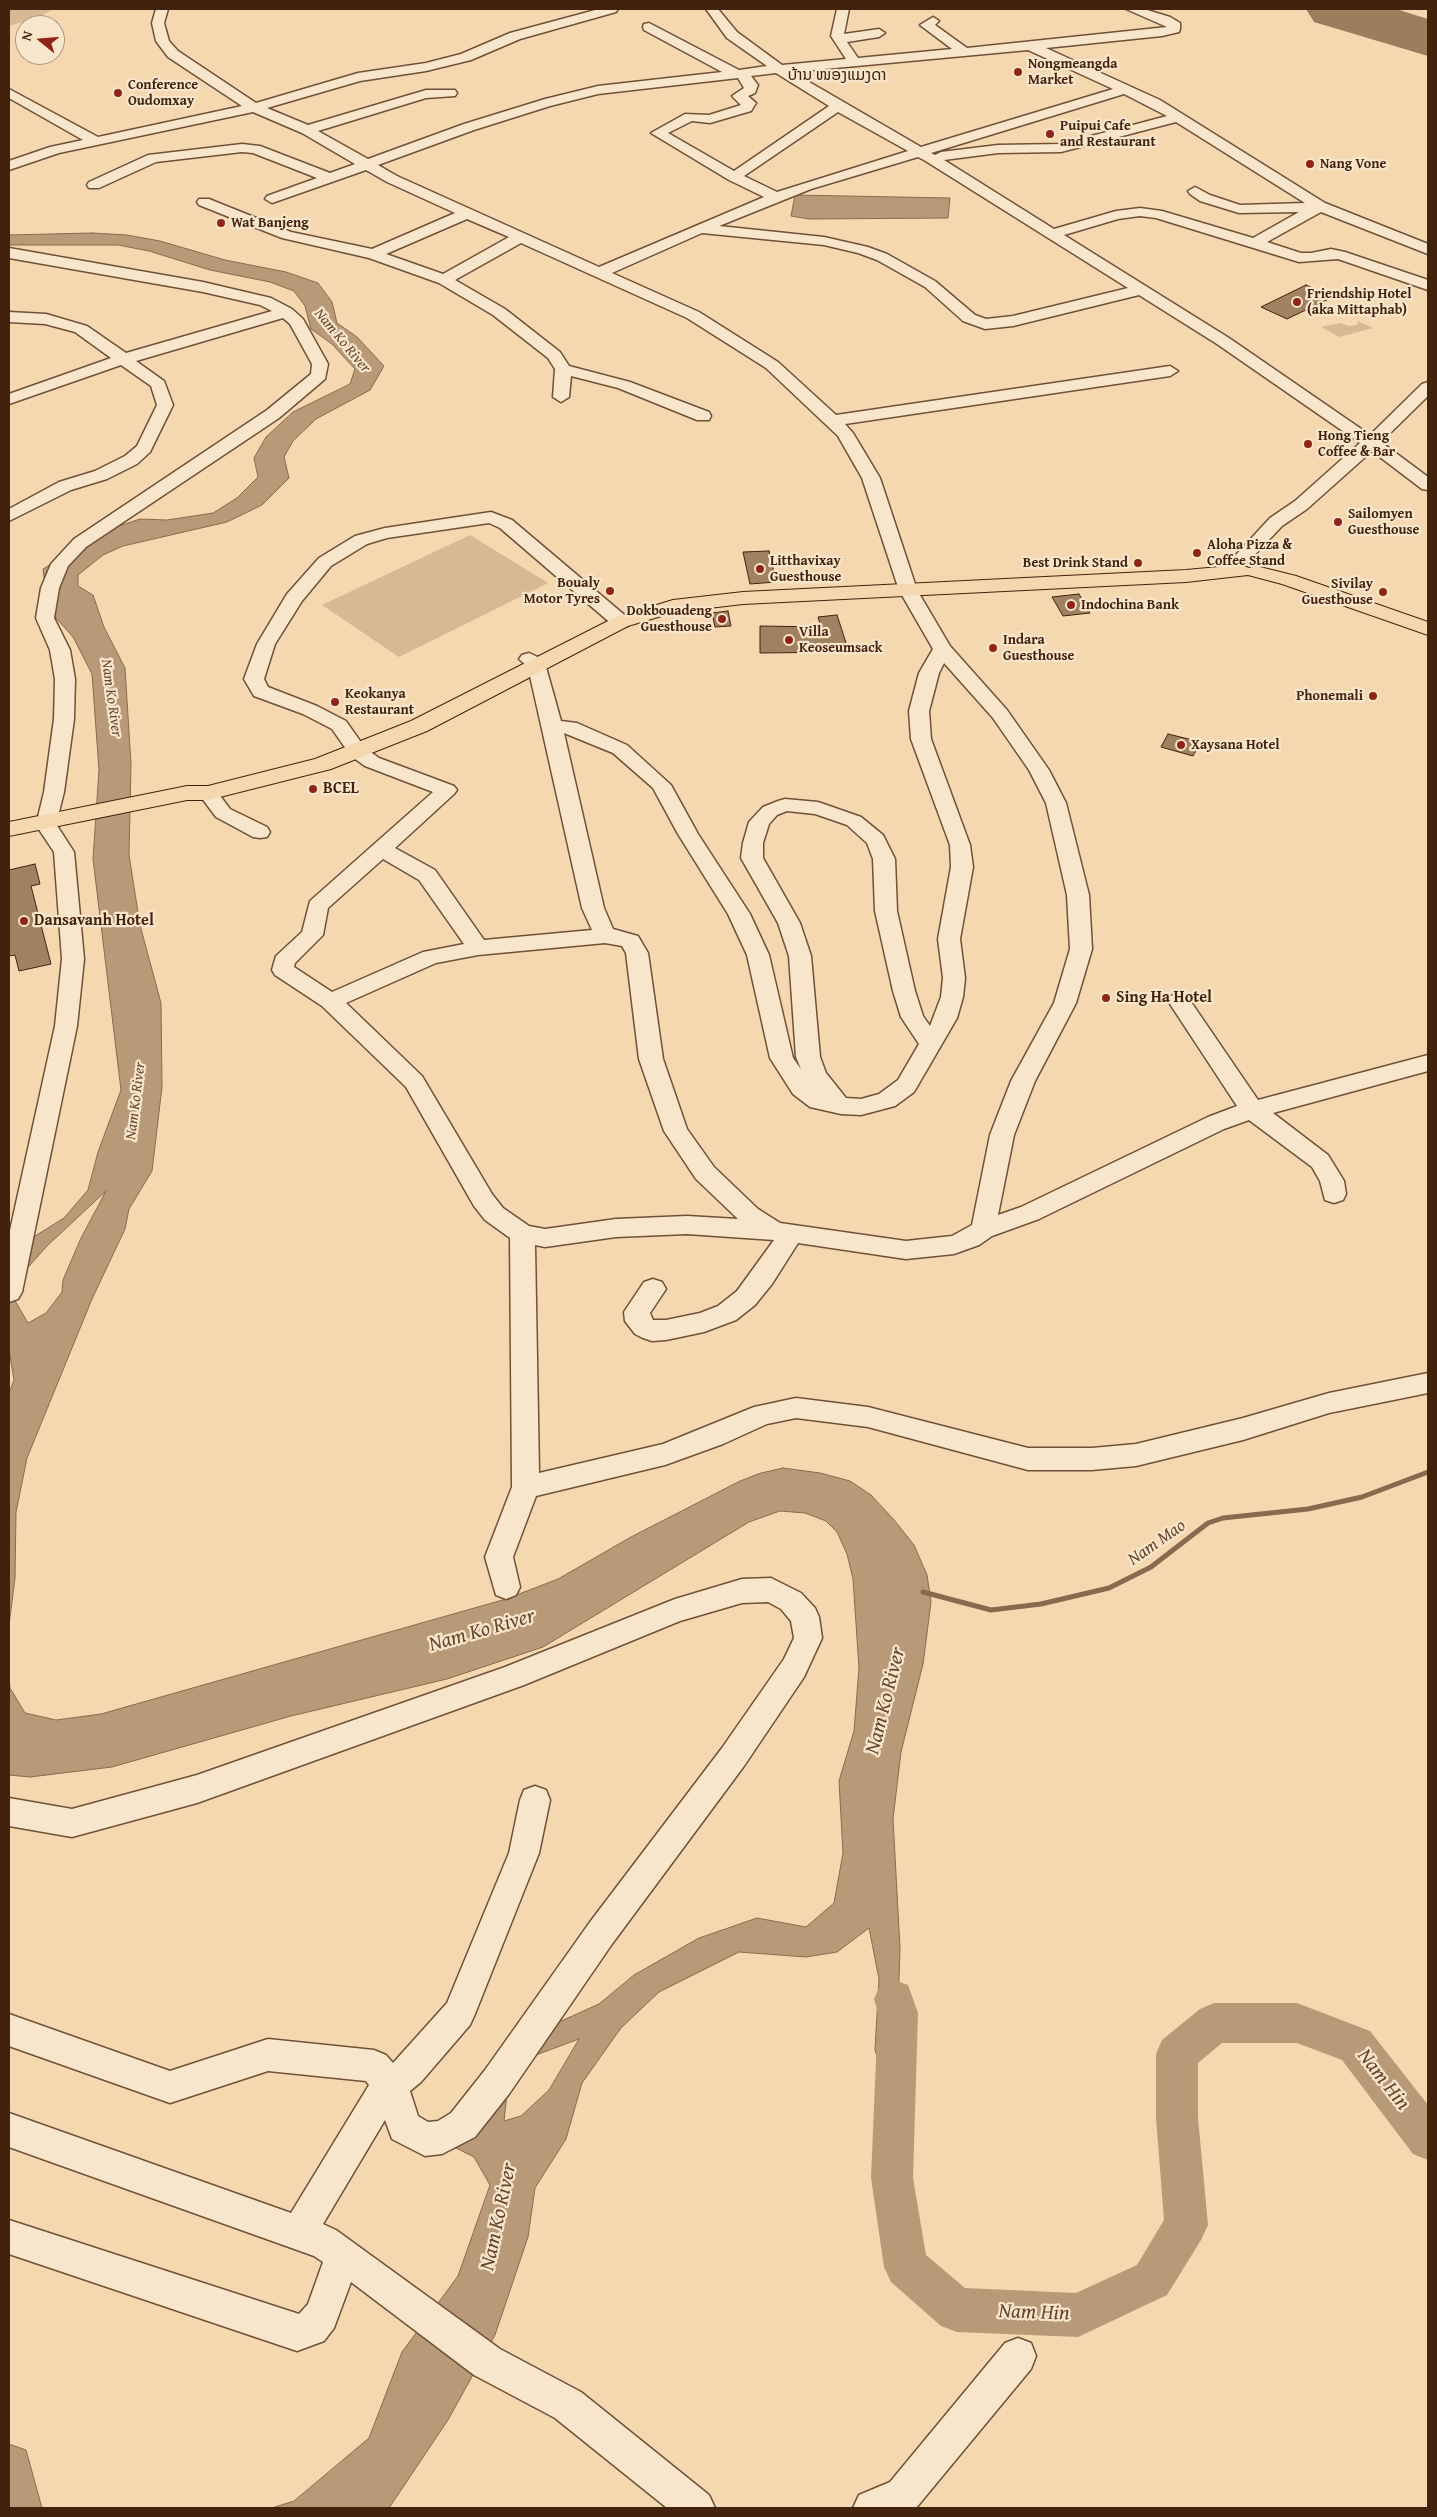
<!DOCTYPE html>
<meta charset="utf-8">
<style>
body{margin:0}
#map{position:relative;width:1437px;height:2517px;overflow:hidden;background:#f5d8b0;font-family:"Gentium Book Plus",serif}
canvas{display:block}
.frame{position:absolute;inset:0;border:10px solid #43220d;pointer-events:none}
.north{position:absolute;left:15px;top:15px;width:50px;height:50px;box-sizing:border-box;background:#f8e6cc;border:1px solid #b09880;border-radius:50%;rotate:287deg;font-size:14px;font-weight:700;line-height:20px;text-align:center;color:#43220d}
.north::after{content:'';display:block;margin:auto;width:18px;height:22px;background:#8f2418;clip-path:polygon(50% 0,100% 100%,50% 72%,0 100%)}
</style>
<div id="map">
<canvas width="1437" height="2517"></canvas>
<div class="frame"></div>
<div class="north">N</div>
</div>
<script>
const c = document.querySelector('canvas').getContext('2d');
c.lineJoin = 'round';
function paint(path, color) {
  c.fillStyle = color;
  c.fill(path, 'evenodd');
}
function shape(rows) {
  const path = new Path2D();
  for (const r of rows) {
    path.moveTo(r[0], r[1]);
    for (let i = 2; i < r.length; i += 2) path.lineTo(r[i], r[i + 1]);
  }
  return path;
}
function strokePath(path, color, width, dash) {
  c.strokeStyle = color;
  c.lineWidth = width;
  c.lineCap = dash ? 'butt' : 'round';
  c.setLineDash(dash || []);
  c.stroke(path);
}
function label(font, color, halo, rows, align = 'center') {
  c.font = font + ' "Gentium Book Plus","Noto Sans Lao",serif';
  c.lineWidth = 4.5;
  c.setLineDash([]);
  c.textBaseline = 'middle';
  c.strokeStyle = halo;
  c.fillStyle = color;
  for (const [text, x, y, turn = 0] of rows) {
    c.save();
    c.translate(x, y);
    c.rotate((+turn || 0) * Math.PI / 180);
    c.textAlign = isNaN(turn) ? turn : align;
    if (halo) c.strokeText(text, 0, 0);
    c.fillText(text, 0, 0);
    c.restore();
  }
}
paint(shape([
 [9,9,54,9,37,18,9,26],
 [1358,321,1373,328,1339,337,1321,327,1340,323,1349,326,1357,325],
 [470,535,548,583,399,657,322,605]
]), '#d7b994');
const water = shape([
 [795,195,950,198,948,218,809,219,791,216,795,195],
 [92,233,127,235,160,241,225,260,286,272,318,283,332,302,337,323,357,337,384,366,370,390,316,419,293,441,284,457,289,478,262,505,227,522,123,546,103,555,78,575,78,586,93,595,104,627,125,668,131,764,129,855,140,925,161,1003,162,1087,152,1171,129,1209,125,1229,92,1299,27,1458,16,1512,15,1578,9,1625,9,1393,14,1380,9,1350,9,1270,35,1236,64,1218,88,1190,98,1152,121,1090,93,859,99,770,92,674,73,637,48,609,43,569,107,530,140,519,167,520,213,513,237,498,258,477,254,458,266,437,293,412,350,384,355,369,332,344,311,329,305,306,294,291,270,282,210,270,149,251,118,245,9,245,9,235,92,233],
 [106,1191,81,1238,63,1280,62,1292,46,1313,28,1323,14,1299,22,1274,47,1246,106,1191],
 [783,1468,820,1473,850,1481,871,1495,895,1521,914,1545,927,1575,931,1602,923,1664,901,1752,893,1819,900,1948,897,2038,887,2089,875,2050,879,1979,869,1928,837,1952,806,1957,739,1952,659,1992,621,2028,582,2083,566,2139,535,2188,528,2237,495,2335,448,2420,389,2508,272,2508,294,2501,369,2438,402,2352,458,2276,490,2185,474,2157,454,2147,539,2031,599,2004,634,1975,699,1938,757,1918,806,1927,834,1903,843,1853,839,1781,854,1731,859,1668,853,1579,847,1554,837,1532,826,1521,805,1513,780,1511,749,1522,543,1647,447,1679,291,1716,112,1767,30,1777,9,1775,9,1679,10,1688,25,1713,56,1720,101,1714,506,1599,558,1579,631,1537,740,1481,761,1473,783,1468],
 [579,2039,549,2090,521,2116,504,2121,508,2085,536,2055,579,2039],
 [9,2444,26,2450,42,2508,9,2508,9,2444]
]);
paint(water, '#b89a79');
strokePath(water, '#896a4e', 1);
strokePath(shape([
 [923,1592,991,1610,1041,1604,1109,1588,1151,1567,1208,1523,1223,1518,1308,1509,1362,1497,1428,1472]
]), '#896a4e', 5);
paint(shape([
 [894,1980,908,1985,918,2013,913,2178,926,2255,965,2288,1076,2293,1137,2265,1164,2220,1156,2118,1156,2054,1162,2040,1200,2009,1214,2003,1297,2003,1370,2031,1428,2105,1428,2160,1413,2154,1342,2060,1297,2043,1222,2043,1198,2063,1198,2118,1208,2225,1201,2240,1167,2295,1078,2337,957,2332,941,2326,891,2282,884,2267,871,2178,878,2013,874,1999,880,1985,894,1980]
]), '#b89a79');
paint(shape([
 [1306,9,1396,9,1428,19,1428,56,1314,22,1306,9]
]), '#9c7d5e');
const building = shape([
 [1306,285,1333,297,1287,319,1261,307,1306,285],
 [769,551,776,582,750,584,743,552,769,551],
 [1079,594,1090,613,1063,616,1052,597,1079,594],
 [728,611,731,626,715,627,712,613,728,611],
 [837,615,849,652,760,653,760,626,821,627,818,617,837,615],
 [1168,734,1201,742,1193,756,1161,747,1168,734],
 [35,864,40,884,31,886,51,964,19,971,15,955,9,956,9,870,35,864]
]);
paint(building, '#a08162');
strokePath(building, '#43220d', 1);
const minor = shape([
 [156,9,168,9,164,23,169,41,178,51,256,103,358,73,426,63,461,54,510,33,599,9,618,9,616,12,520,39,471,60,426,71,360,81,267,108,308,125,426,90,455,90,457,93,455,96,426,98,318,131,368,159,464,124,545,99,598,86,722,72,644,30,643,27,644,24,649,23,739,70,767,66,727,38,706,9,718,9,737,32,782,65,846,59,831,36,837,9,849,9,844,34,879,29,885,33,879,37,847,42,858,58,952,49,920,25,933,17,939,21,935,25,967,48,1167,27,1126,9,1144,9,1170,17,1180,23,1180,29,1179,32,1162,36,1046,48,1160,100,1325,203,1428,244,1428,254,1321,212,1267,242,1301,253,1311,253,1331,249,1345,252,1428,280,1428,290,1338,259,1299,262,1156,218,1140,216,1118,219,1064,235,1229,338,1370,435,1422,384,1428,382,1428,396,1381,442,1428,477,1428,490,1422,489,1372,451,1307,509,1282,526,1249,561,1243,562,1237,561,1234,557,1270,518,1295,501,1360,443,1217,344,1139,295,1013,326,985,329,963,321,925,287,877,260,858,253,824,245,702,233,612,273,699,312,778,362,836,415,1170,366,1178,371,1170,376,845,424,853,433,880,478,917,590,950,646,1007,710,1049,770,1066,803,1089,895,1092,949,1076,1003,1035,1081,1014,1135,998,1215,1021,1207,1208,1117,1237,1106,1168,1001,1171,996,1179,994,1187,996,1258,1100,1428,1055,1428,1071,1273,1113,1328,1155,1344,1181,1346,1194,1343,1200,1334,1203,1325,1200,1320,1181,1312,1167,1249,1120,1224,1129,1039,1219,992,1236,979,1245,954,1254,906,1259,798,1243,772,1284,755,1305,736,1320,704,1332,666,1340,652,1341,643,1338,635,1334,625,1321,624,1312,644,1282,653,1279,662,1282,666,1289,650,1313,653,1320,666,1320,700,1313,718,1306,737,1291,774,1240,687,1234,616,1237,545,1247,535,1245,539,1473,663,1444,754,1407,796,1398,868,1407,1028,1448,1092,1448,1136,1444,1243,1418,1329,1393,1428,1373,1428,1393,1329,1413,1243,1440,1136,1466,1092,1470,1028,1470,868,1427,796,1418,767,1424,723,1444,665,1465,536,1496,513,1557,520,1587,516,1595,506,1599,496,1595,485,1557,512,1487,510,1238,485,1220,474,1206,406,1087,322,1006,275,975,272,970,276,956,302,932,310,901,433,792,365,766,351,756,332,729,303,714,254,696,244,679,257,644,287,594,319,558,355,536,385,528,491,512,512,520,628,618,630,622,628,626,614,626,500,528,489,523,387,538,367,544,331,566,302,601,275,644,264,679,268,687,317,706,346,721,365,748,379,758,454,786,457,790,454,794,395,848,435,870,484,940,592,930,582,908,528,667,519,659,522,655,529,653,544,660,561,721,577,723,627,745,671,785,698,834,750,914,769,955,793,1058,801,1069,796,1057,789,956,778,923,741,858,743,843,749,822,763,807,778,801,785,799,818,802,861,817,883,835,895,859,897,911,915,991,923,1016,930,1026,941,997,943,978,938,939,951,867,950,845,911,739,909,711,919,673,933,649,899,590,862,478,838,436,766,368,687,318,521,243,455,280,505,309,560,352,569,366,630,382,709,412,711,416,709,420,697,420,618,388,571,376,569,397,561,402,553,397,555,369,548,358,493,315,439,283,369,258,282,238,199,205,197,202,199,199,209,199,291,232,372,249,455,213,387,182,366,170,272,203,265,199,267,196,317,178,253,153,242,152,156,162,99,188,89,188,87,185,89,182,148,155,242,144,260,146,330,173,355,164,302,133,253,112,59,153,9,170,9,161,50,147,83,140,9,98,9,89,98,137,242,106,168,57,156,41,152,23,156,9],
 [1028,50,1113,89,921,147,792,72,1028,50],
 [776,73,829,106,734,171,668,133,692,121,710,123,751,111,756,103,748,96,755,93,758,85,751,76,776,73],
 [738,78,744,88,732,96,741,105,709,115,685,114,651,133,729,180,764,197,599,267,397,176,378,165,474,130,550,106,598,94,738,78],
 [1124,94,1167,116,1061,144,998,145,941,152,935,155,931,153,1124,94],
 [838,112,908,151,777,192,744,176,838,112],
 [1176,122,1305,203,1240,205,1210,195,1195,187,1188,191,1190,194,1200,201,1239,213,1299,212,1253,238,1162,211,1140,208,1116,211,1054,229,944,160,998,153,1061,152,1176,122],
 [918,157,924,160,1128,288,1013,316,986,319,975,315,935,281,887,254,868,247,824,237,719,226,811,189,918,157],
 [467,219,509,237,443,274,386,254,467,219],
 [944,663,993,718,1029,770,1046,803,1067,895,1070,949,1054,1003,1011,1081,990,1135,972,1225,952,1236,906,1241,780,1223,758,1209,714,1167,687,1129,663,1059,648,953,638,936,613,929,604,908,564,733,613,753,653,788,678,834,728,914,747,955,770,1058,793,1094,810,1107,841,1114,861,1115,895,1106,914,1092,957,1018,963,997,965,978,960,939,973,867,970,845,931,739,929,711,939,673,944,663],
 [787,811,815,814,847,825,867,843,873,859,875,911,893,991,901,1017,919,1044,898,1080,879,1094,861,1099,846,1098,826,1073,820,1057,811,956,800,923,763,858,763,843,769,824,777,815,787,811],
 [383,859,419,880,464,944,423,952,332,992,294,967,295,963,323,935,328,908,383,859],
 [605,943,622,946,626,953,639,1059,664,1131,696,1179,738,1219,687,1216,616,1219,545,1229,529,1226,503,1208,492,1194,422,1076,346,1003,436,963,478,955,605,943],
 [9,248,203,282,271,298,292,309,303,319,328,364,325,379,279,418,86,547,68,566,59,588,54,618,70,650,75,679,74,719,64,792,56,824,74,852,84,959,77,1026,22,1292,18,1299,9,1302,9,1235,55,1026,62,959,54,852,34,822,38,817,44,792,54,719,55,679,50,650,36,618,41,588,51,564,74,539,267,410,311,374,312,364,290,324,283,318,136,361,164,381,173,405,150,452,137,464,107,479,71,490,9,521,9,509,59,482,95,471,125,456,137,446,157,405,151,386,121,365,9,404,9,394,111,358,75,332,45,324,9,322,9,312,46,314,87,326,126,353,272,311,260,305,203,292,9,258,9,248],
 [208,787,215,789,230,809,267,827,270,832,267,837,260,838,253,837,216,817,198,793,201,789,208,787],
 [771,1578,801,1593,815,1608,819,1617,822,1638,804,1677,744,1766,612,1944,509,2094,475,2137,442,2154,425,2156,392,2139,385,2120,323,2224,336,2230,500,2349,581,2392,709,2495,715,2508,667,2508,555,2418,474,2375,351,2282,334,2328,324,2341,297,2351,9,2254,9,2220,299,2314,308,2304,323,2262,314,2256,9,2147,9,2113,291,2213,369,2085,366,2081,268,2071,170,2103,9,2046,9,2014,170,2071,268,2039,374,2050,386,2055,393,2063,447,2003,509,1853,520,1800,524,1790,535,1786,546,1790,550,1800,539,1853,475,2014,470,2025,421,2082,410,2091,418,2116,428,2122,438,2121,451,2113,485,2070,590,1922,722,1748,784,1659,794,1638,791,1621,781,1609,768,1602,742,1603,680,1621,524,1685,197,1803,72,1837,9,1826,9,1798,72,1809,197,1775,505,1667,675,1599,742,1579,771,1578],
 [1018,2338,1031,2343,1036,2356,1031,2369,916,2508,853,2508,859,2495,890,2482,1005,2343,1018,2338]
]);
const highway = shape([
 [1241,565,1249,568,1256,566,1296,576,1428,622,1428,635,1282,584,1248,575,1186,582,743,604,675,612,628,626,427,731,331,769,208,800,187,800,9,836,9,822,187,786,208,786,315,759,411,721,614,618,673,600,743,592,1186,570,1241,565]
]);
strokePath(minor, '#705036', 3);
strokePath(highway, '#43220d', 2);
paint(minor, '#f8e6cc');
paint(highway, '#f5d8b0');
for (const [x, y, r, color] of [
 [1018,72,5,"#8f2418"],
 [118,93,5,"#8f2418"],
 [1050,134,5,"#8f2418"],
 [1310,164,5,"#8f2418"],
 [221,223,5,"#8f2418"],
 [1297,302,5,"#8f2418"],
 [1308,444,5,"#8f2418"],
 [1338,522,5,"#8f2418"],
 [1197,553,5,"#8f2418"],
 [1138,563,5,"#8f2418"],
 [760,569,5,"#8f2418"],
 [610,591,5,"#8f2418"],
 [1383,592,5,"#8f2418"],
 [1071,605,5,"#8f2418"],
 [722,619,5,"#8f2418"],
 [789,640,5,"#8f2418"],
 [993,648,5,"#8f2418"],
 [1373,696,5,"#8f2418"],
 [335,702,5,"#8f2418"],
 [1181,745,5,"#8f2418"],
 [313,789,5,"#8f2418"],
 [24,921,5,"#8f2418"],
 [1106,998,5,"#8f2418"]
]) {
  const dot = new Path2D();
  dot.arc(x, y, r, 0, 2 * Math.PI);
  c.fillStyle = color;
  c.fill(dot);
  strokePath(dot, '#f8e6cc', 2);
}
label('bold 14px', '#43220d', '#f8e6cc', [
 ["Nongmeangda",1028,64],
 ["Market",1028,80],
 ["Conference",128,85],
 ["Oudomxay",128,101],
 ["Puipui Cafe",1060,126],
 ["and Restaurant",1060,142],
 ["Nang Vone",1320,164],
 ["Wat Banjeng",231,223],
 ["Friendship Hotel",1307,294],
 ["(aka Mittaphab)",1307,310],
 ["Hong Tieng",1318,436],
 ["Coffee & Bar",1318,452],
 ["Sailomyen",1348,514],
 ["Guesthouse",1348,530],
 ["Aloha Pizza &",1207,545],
 ["Coffee Stand",1207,561],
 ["Litthavixay",770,561],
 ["Guesthouse",770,577],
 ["Best Drink Stand",1128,563,"right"],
 ["Boualy",600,583,"right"],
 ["Motor Tyres",600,599,"right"],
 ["Sivilay",1373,584,"right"],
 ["Guesthouse",1373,600,"right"],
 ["Indochina Bank",1081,605],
 ["Dokbouadeng",712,611,"right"],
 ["Guesthouse",712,627,"right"],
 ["Villa",799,632],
 ["Keoseumsack",799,648],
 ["Indara",1003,640],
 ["Guesthouse",1003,656],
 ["Keokanya",345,694],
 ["Restaurant",345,710],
 ["Phonemali",1363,696,"right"],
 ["Xaysana Hotel",1191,745]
], 'left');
label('italic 15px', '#66462d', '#f8e6cc', [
 ["Nam Ko River",342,341,50],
 ["Nam Ko River",111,698,82],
 ["Nam Ko River",136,1101,-83]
]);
label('16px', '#43220d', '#f8e6cc', [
 ["ບ້ານ ໜອງແມງດາ",837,76]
]);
label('bold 16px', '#43220d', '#f8e6cc', [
 ["BCEL",323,789],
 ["Dansavanh Hotel",34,921],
 ["Sing Ha Hotel",1116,998]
], 'left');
label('italic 18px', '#66462d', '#f8e6cc', [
 ["Nam Mao",1157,1543,-35]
]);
label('italic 21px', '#66462d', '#f8e6cc', [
 ["Nam Ko River",482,1631,-16],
 ["Nam Ko River",886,1701,-76],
 ["Nam Hin",1383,2080,52],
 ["Nam Ko River",499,2217,-78],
 ["Nam Hin",1034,2313,2]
]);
</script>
